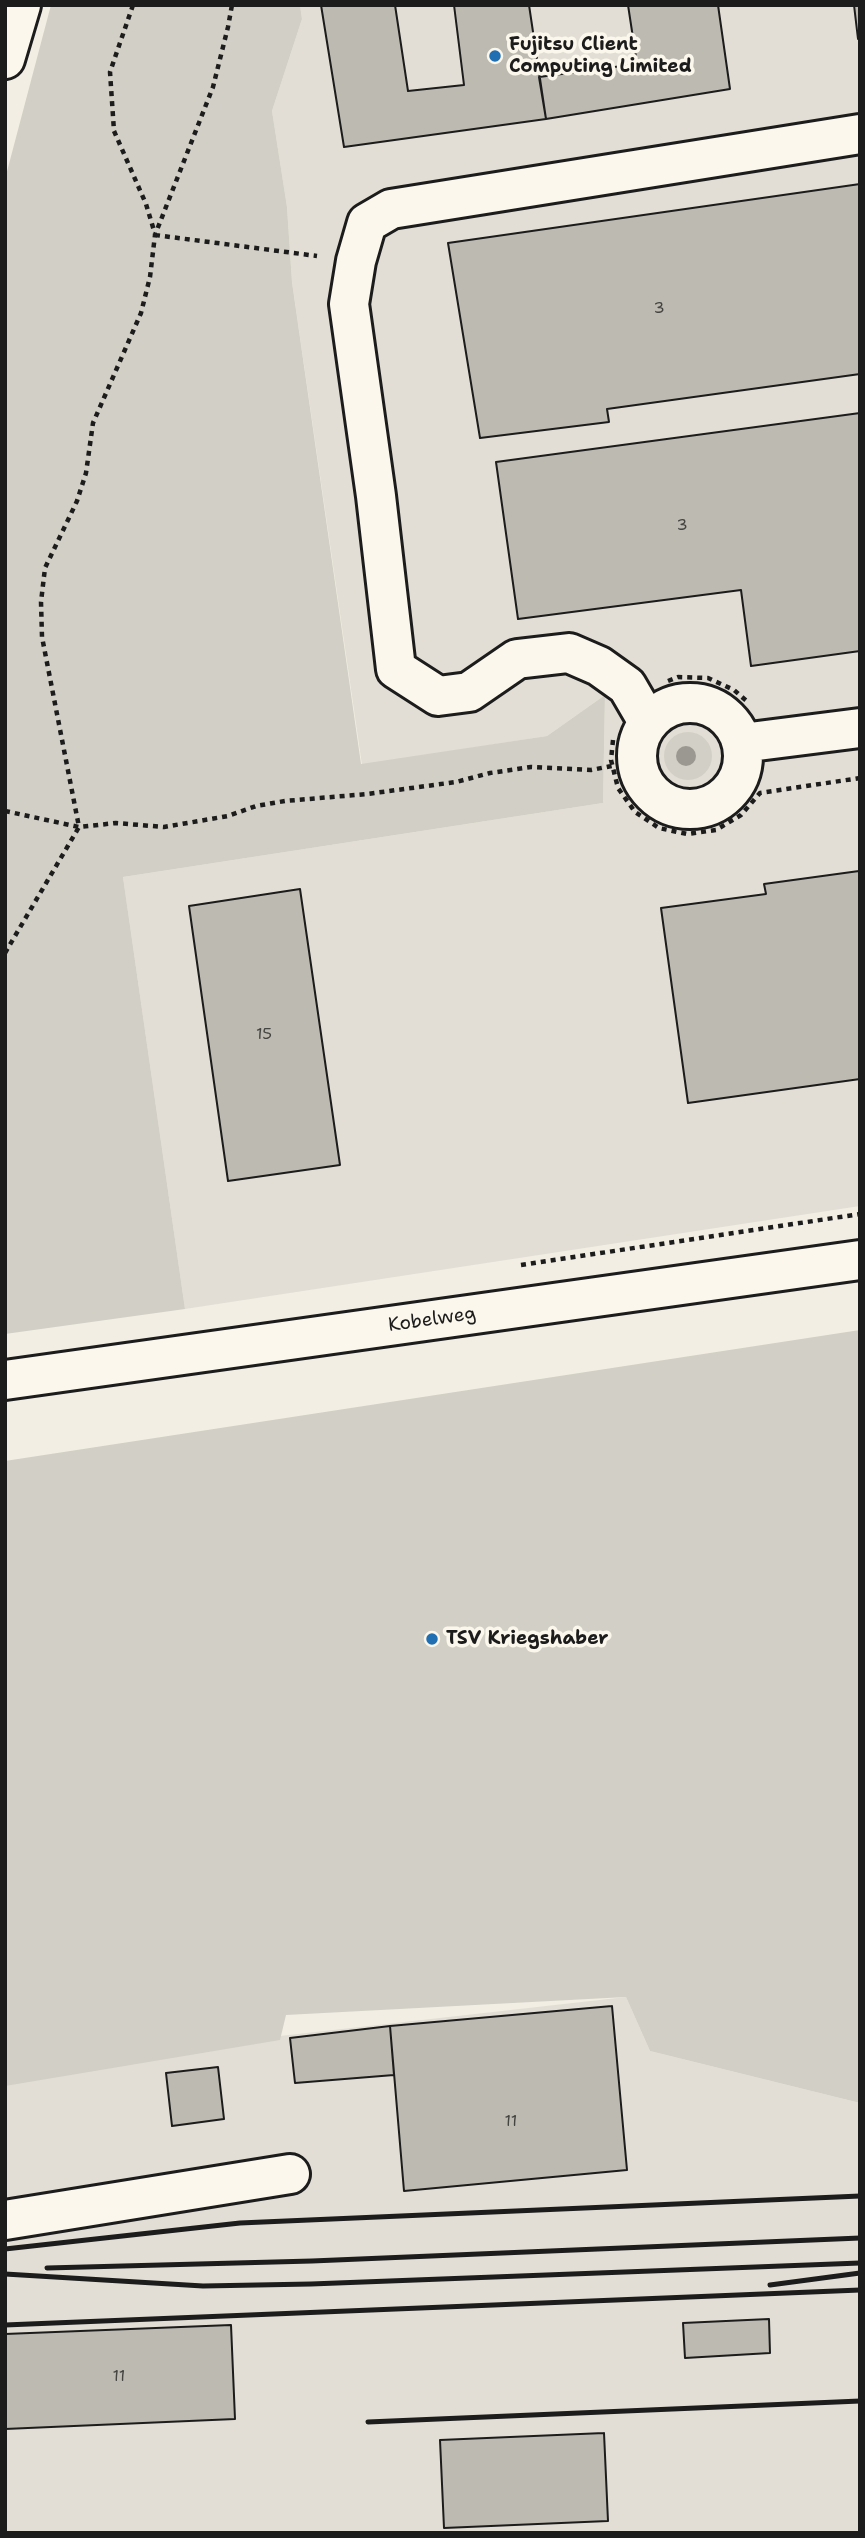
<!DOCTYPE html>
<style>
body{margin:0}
#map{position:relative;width:865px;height:2538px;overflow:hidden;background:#f2eee4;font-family:"Shantell Sans",sans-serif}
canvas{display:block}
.frame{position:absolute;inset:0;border:7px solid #1c1c1c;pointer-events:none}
</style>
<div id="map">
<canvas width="865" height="2538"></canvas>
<div class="frame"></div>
</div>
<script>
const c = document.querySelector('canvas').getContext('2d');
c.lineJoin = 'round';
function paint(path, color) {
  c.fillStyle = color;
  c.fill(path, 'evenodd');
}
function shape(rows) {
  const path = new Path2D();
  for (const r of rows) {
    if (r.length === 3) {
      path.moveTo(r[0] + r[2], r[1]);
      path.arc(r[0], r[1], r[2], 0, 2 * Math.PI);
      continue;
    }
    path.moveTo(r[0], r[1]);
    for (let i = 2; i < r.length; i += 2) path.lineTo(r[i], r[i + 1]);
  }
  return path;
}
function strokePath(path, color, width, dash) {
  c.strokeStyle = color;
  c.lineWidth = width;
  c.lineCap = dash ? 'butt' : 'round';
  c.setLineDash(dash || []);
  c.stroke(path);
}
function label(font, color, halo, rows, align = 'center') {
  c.font = font + ' "Shantell Sans",sans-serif';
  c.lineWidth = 7;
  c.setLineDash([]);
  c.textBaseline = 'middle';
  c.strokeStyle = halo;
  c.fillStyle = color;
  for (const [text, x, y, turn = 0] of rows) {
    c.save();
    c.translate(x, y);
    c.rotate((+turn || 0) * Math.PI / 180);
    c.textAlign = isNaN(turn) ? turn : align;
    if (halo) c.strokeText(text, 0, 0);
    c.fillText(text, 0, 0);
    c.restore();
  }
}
paint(shape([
 [300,5,860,5,860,1206,185,1309,123,877,603,803,605,695,547,736,362,765,292,282,287,207,272,111,302,19],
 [626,1997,650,2051,860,2103,860,2533,5,2533,5,2067]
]), '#e2ded5');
paint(shape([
 [51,5,300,5,302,19,272,111,287,207,292,282,361,764,547,736,605,695,603,803,123,877,185,1309,5,1334,5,179],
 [688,756,24],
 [860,1330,860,2103,650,2051,626,1997,286,2015,280,2040,5,2086,5,1461]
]), '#d2cfc6');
const building = shape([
 [321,5,395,5,408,91,464,85,454,5,529,5,546,119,344,147,321,5],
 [628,5,718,5,730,89,546,119,539,77,637,64,628,5],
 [854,5,860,5,860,39,858,39,854,5],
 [860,184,860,374,607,409,609,422,480,438,448,243,860,184],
 [860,413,860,651,751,666,741,590,518,619,496,462,860,413],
 [859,871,860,1079,688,1103,661,908,766,894,764,884,859,871],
 [300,889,340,1165,228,1181,189,906,300,889],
 [612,2006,627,2170,404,2191,390,2026,612,2006],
 [390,2026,394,2075,295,2083,290,2038,390,2026],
 [218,2067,224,2119,172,2126,166,2073,218,2067],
 [769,2319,770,2353,685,2358,683,2323,769,2319],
 [231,2325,235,2419,5,2429,5,2334,231,2325],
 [604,2433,608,2521,444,2528,440,2440,604,2433]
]);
paint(building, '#bdbab1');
strokePath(building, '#1c1c1c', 2);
const minor = shape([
 [5,59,21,5],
 [690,756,53],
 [648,722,627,686,599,666,569,653,517,659,469,692,438,696,396,669,376,496,349,304,356,261,367,223,391,209,860,134],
 [742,743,860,728],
 [5,2220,290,2174]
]);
const major = shape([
 [5,1380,860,1260]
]);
strokePath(minor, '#1c1c1c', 44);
strokePath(major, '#1c1c1c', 44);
strokePath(shape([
 [133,5,110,72,114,131,146,204,155,234],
 [155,235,317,256],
 [668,681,678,677,708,678,734,690,749,703],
 [613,740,611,760,618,788,635,812,659,828,687,834,716,830,741,815,760,793,860,778],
 [5,811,79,827,116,823,164,827,228,816,256,806,285,801,367,794,456,782,490,773,531,767,591,770,637,761],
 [5,953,79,827,42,637,41,602,45,568,77,501,86,473,93,423,141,313,150,277,155,235,213,87,228,27,232,5],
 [521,1265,860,1214]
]), '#1c1c1c', 4.5, [5, 5]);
strokePath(minor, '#fbf7ec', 38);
strokePath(major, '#fbf7ec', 38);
strokePath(shape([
 [5,2249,240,2223,860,2196],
 [47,2268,312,2261,860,2238],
 [5,2274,203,2286,311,2284,860,2263],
 [770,2285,860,2273],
 [5,2325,860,2290],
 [368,2422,860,2401]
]), '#1c1c1c', 5);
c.fillStyle = '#9b9892';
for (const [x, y] of [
 [686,756]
]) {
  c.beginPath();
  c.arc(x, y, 10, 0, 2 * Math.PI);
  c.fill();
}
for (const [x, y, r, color] of [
 [495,56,7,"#1f6fb2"],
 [432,1639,7,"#1f6fb2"]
]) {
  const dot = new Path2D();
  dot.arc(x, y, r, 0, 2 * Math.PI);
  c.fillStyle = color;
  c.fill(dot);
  strokePath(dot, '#fbf7ec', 2.5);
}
label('16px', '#444441', null, [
 ["3",659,309],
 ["3",682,526],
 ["15",264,1035],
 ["11",511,2122],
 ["11",119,2377]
]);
label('bold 19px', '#1c1c1c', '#fbf7ec', [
 ["Fujitsu Client",509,45],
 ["Computing Limited",509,67],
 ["TSV Kriegshaber",446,1639]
], 'left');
label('19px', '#1c1c1c', '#fbf7ec', [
 ["Kobelweg",432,1320,-8]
]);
</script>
